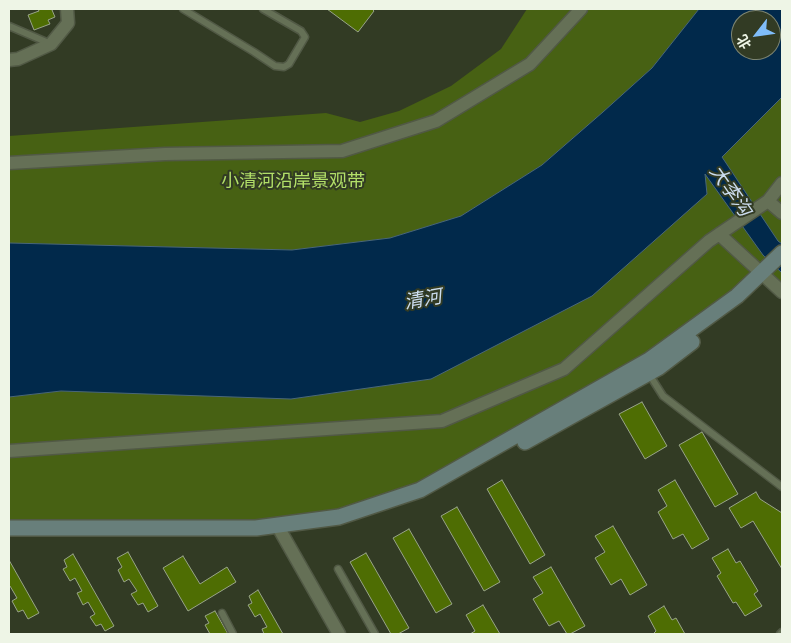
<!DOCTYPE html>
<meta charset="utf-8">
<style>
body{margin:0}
#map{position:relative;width:791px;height:643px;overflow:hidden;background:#323b24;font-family:"Work Sans","Noto Sans SC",sans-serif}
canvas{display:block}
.frame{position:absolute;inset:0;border:10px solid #eef5e6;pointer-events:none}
.north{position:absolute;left:731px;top:10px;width:50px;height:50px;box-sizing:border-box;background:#323b24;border:1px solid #7d8572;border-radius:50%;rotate:240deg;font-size:14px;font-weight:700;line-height:20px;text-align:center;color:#eef5e6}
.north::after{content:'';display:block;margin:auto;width:18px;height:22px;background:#7fbdfa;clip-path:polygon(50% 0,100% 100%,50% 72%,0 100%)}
</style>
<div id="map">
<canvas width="791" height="643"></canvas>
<div class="frame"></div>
<div class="north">北</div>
</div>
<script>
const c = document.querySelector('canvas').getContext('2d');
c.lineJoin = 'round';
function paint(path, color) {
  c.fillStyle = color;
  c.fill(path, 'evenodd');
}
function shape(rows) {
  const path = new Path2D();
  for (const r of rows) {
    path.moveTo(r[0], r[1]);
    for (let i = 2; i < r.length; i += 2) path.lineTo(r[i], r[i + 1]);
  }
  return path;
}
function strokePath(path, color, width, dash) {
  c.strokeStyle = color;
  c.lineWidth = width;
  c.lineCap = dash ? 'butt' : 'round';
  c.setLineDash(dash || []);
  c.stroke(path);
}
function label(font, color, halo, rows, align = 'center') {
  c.font = font + ' "Work Sans","Noto Sans SC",sans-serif';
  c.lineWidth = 4;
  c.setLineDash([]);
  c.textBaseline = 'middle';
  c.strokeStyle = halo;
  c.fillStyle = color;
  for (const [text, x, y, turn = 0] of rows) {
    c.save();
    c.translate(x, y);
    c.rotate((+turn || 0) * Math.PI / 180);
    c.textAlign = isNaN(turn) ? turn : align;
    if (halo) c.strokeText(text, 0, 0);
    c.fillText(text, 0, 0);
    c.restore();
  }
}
paint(shape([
 [527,9,699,9,652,68,603,112,542,165,461,216,390,238,292,250,9,243,9,136,326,113,360,122,399,111,451,86,501,49],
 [782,97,782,292,762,280,422,494,266,531,9,534,9,397,61,391,705,173]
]), '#476113');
const water = shape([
 [699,9,782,9,782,97,722,157,778,241,782,244,782,273,763,255,705,174,707,194,592,296,431,379,291,399,61,391,9,397,9,243,292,250,390,238,461,216,542,165,603,112,652,68,699,9],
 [741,20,771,20,771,50,741,50,741,20]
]);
paint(water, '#01294b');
strokePath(water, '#48667a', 1);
const building = shape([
 [38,9,55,9,52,10,55,17,48,20,50,24,34,30,28,15,39,11,38,9],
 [327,9,372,9,374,11,358,32,327,9],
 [642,402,667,446,645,459,619,414,642,402],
 [702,432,738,494,715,507,679,445,702,432],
 [502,480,545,555,530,564,487,489,502,480],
 [675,480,709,539,692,549,683,534,673,539,658,512,667,506,658,490,675,480],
 [756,492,760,499,782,513,782,569,753,521,741,528,729,508,756,492],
 [457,507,500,582,484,591,441,516,457,507],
 [613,526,647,585,630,595,621,579,611,585,595,558,605,552,595,536,613,526],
 [409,529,452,604,436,613,393,538,409,529],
 [728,549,736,563,740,561,758,591,754,594,762,606,745,616,736,602,733,603,717,576,721,573,712,558,728,549],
 [128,552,158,606,148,612,143,603,138,605,131,594,137,591,129,579,124,582,118,570,122,567,117,558,128,552],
 [366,553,409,628,398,634,391,634,350,562,366,553],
 [73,554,114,626,105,631,101,624,96,626,90,617,95,614,88,602,83,605,77,593,82,591,75,578,70,581,63,569,67,567,64,560,73,554],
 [183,556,200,584,227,567,236,582,188,611,163,568,183,556],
 [9,560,39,613,28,619,23,610,18,612,12,601,17,598,10,586,9,587,9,560],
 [551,567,585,626,570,634,567,634,559,621,549,626,533,599,543,593,533,577,551,567],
 [258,590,283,634,264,634,262,629,267,627,260,614,255,617,248,605,252,603,249,596,258,590],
 [483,605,500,634,470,634,475,631,466,615,483,605],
 [664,606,672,620,676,618,685,634,653,634,656,631,648,616,664,606],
 [215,611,228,634,210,634,205,625,209,623,205,616,215,611]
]);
paint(building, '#4e6d03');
strokePath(building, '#98a489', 1);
const service = shape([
 [183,9,254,52,275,66,284,67,289,64,305,37,301,31,263,9],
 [9,26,51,44],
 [649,374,663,396,782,487],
 [338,569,375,634],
 [222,613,233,634],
 [780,634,782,632]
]);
const minor = shape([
 [9,60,18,59,51,44,68,23,67,9],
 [9,163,165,154,342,151,436,121,530,64,581,9],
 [768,201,782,213],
 [719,234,782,292],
 [9,451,442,421,564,369,709,241,768,201,782,183],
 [277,525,339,634]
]);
const secondary = shape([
 [525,442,658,368,692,342],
 [9,528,256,528,339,517,420,490,649,360,737,296,782,253]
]);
strokePath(service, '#515945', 9);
strokePath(minor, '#515945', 15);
strokePath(secondary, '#515945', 18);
strokePath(service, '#657056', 6);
strokePath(minor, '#657056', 12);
strokePath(secondary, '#687f7b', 15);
label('18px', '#b2df68', '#323b24', [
 ["小清河沿岸景观带",293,182]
]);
label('italic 19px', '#ccddef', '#323b24', [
 ["大李沟",730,191,55],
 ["清河",423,300,-10]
]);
</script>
